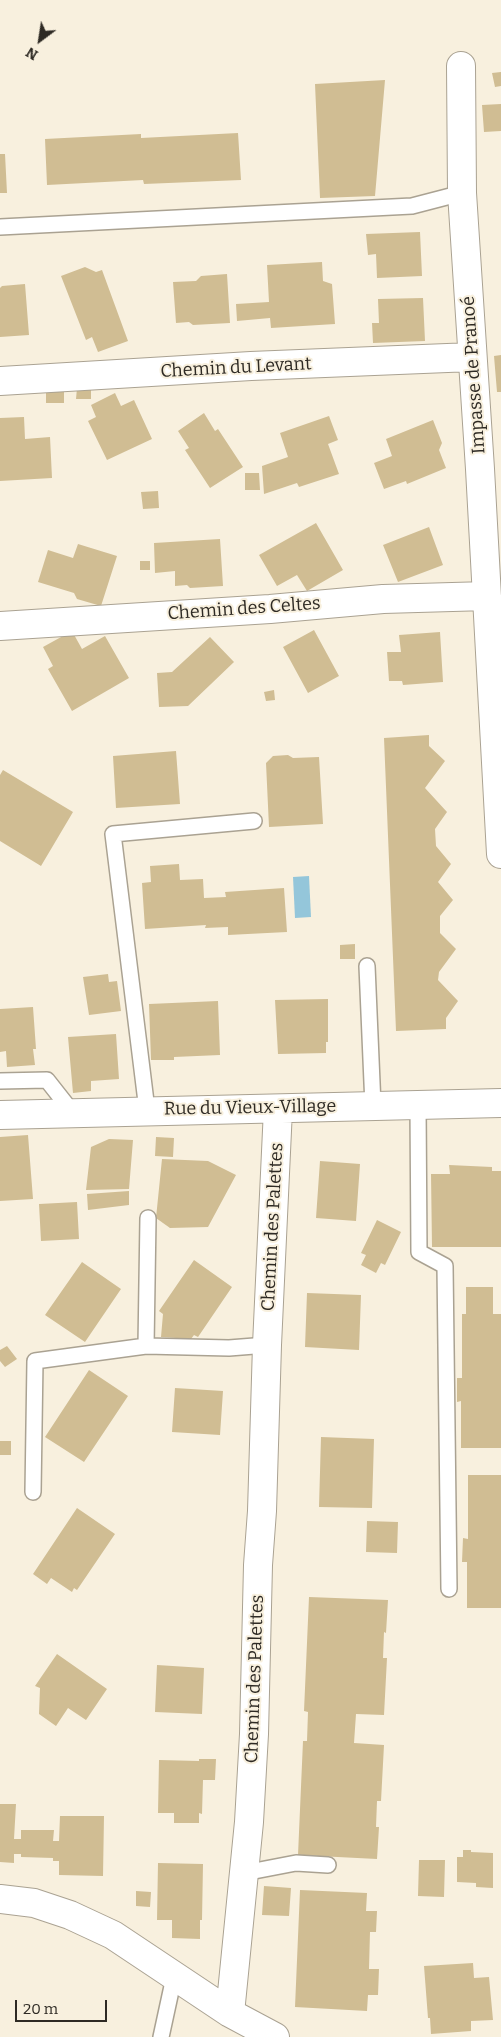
<!DOCTYPE html>
<meta charset="utf-8">
<style>
body{margin:0}
#map{position:relative;width:501px;height:2037px;overflow:hidden;background:#f8f0de;font-family:Bitter,serif}
canvas{display:block}
.north{position:absolute;left:15px;top:15px;width:50px;height:50px;-webkit-text-stroke:4px #f8f0de;paint-order:stroke;rotate:211deg;font-size:14px;font-weight:700;line-height:20px;text-align:center;color:#2e2a24}
.north::after{content:'';display:block;margin:auto;width:18px;height:22px;background:#2e2a24;clip-path:polygon(50% 0,100% 100%,50% 72%,0 100%)}
.scale{position:absolute;left:15px;top:2000px;width:92px;height:22px;box-sizing:border-box;border:2px solid #2e2a24;border-top:0;padding-left:6px;font-size:15px;line-height:18px;white-space:nowrap;color:#2e2a24;-webkit-text-stroke:4px #f8f0de;paint-order:stroke}
</style>
<div id="map">
<canvas width="501" height="2037"></canvas>
<div class="north">N</div>
<div class="scale">20 m</div>
</div>
<script>
const c = document.querySelector('canvas').getContext('2d');
c.lineJoin = 'round';
function paint(path, color) {
  c.fillStyle = color;
  c.fill(path, 'evenodd');
}
function shape(rows) {
  const path = new Path2D();
  for (const r of rows) {
    path.moveTo(r[0], r[1]);
    for (let i = 2; i < r.length; i += 2) path.lineTo(r[i], r[i + 1]);
  }
  return path;
}
function strokePath(path, color, width, dash) {
  c.strokeStyle = color;
  c.lineWidth = width;
  c.lineCap = dash ? 'butt' : 'round';
  c.setLineDash(dash || []);
  c.stroke(path);
}
function label(font, color, halo, rows, align = 'center') {
  c.font = font + ' Bitter,serif';
  c.lineWidth = 4;
  c.setLineDash([]);
  c.textBaseline = 'middle';
  c.strokeStyle = halo;
  c.fillStyle = color;
  for (const [text, x, y, turn = 0] of rows) {
    c.save();
    c.translate(x, y);
    c.rotate((+turn || 0) * Math.PI / 180);
    c.textAlign = isNaN(turn) ? turn : align;
    if (halo) c.strokeText(text, 0, 0);
    c.fillText(text, 0, 0);
    c.restore();
  }
}
paint(shape([
 [309,876,311,917,295,918,293,877]
]), '#94c6da');
paint(shape([
 [501,72,501,86,495,87,492,73],
 [385,80,375,196,320,198,315,84],
 [501,104,501,131,484,132,482,105],
 [238,133,241,180,144,184,143,180,47,185,45,139,141,134,141,138],
 [0,154,5,154,7,193,0,193],
 [420,232,422,276,377,278,376,254,368,255,366,234],
 [322,262,323,281,332,284,335,324,271,328,270,318,237,321,236,304,269,302,267,265],
 [85,267,96,272,102,270,128,341,98,352,92,337,86,340,61,276],
 [227,274,230,323,193,325,189,322,176,323,173,282,196,281,201,276],
 [25,284,29,335,0,337,0,288,2,286],
 [423,298,425,341,373,343,372,323,379,323,378,299],
 [501,355,501,392,497,392,494,356],
 [77,388,91,389,91,399,76,399],
 [46,392,64,392,64,403,46,403],
 [115,393,121,406,134,400,152,439,107,460,88,421,96,417,91,405],
 [204,413,215,431,218,429,243,467,210,488,185,450,189,448,178,431],
 [329,416,338,440,328,444,339,474,299,487,297,483,264,494,262,466,288,457,280,433],
 [24,417,25,439,50,437,52,478,0,481,0,418],
 [433,420,442,443,439,450,446,468,407,484,406,481,384,489,374,463,392,456,386,439],
 [245,473,259,473,260,490,245,490],
 [158,491,159,508,143,509,141,492],
 [316,523,343,570,307,591,297,575,277,586,259,555],
 [429,527,443,565,398,582,383,545],
 [220,539,223,586,190,588,187,585,175,586,175,571,155,573,154,543],
 [78,544,117,556,101,606,77,599,74,593,38,582,48,550,73,558],
 [140,561,150,561,150,570,140,570],
 [314,630,339,676,308,693,283,647],
 [72,631,82,649,105,636,129,678,72,711,48,669,53,666,43,647],
 [440,632,443,682,403,685,402,681,389,681,387,652,401,652,399,635],
 [210,637,234,662,188,706,159,707,157,673,172,672],
 [274,690,275,700,266,701,264,692],
 [429,735,429,746,445,761,425,788,447,812,435,829,436,846,451,864,438,882,453,900,440,916,440,933,456,949,439,972,438,980,458,1001,446,1018,446,1029,396,1031,384,738],
 [176,751,180,804,116,808,113,756],
 [288,755,293,758,319,757,323,824,269,827,266,763,273,756],
 [3,770,73,812,41,866,0,841,0,775],
 [179,864,180,880,203,879,204,898,226,897,225,892,284,888,287,932,228,935,228,927,205,928,206,925,145,929,142,883,151,882,150,866],
 [355,944,355,959,340,959,340,945],
 [108,974,109,982,117,981,121,1011,89,1015,83,977],
 [328,999,328,1042,326,1042,326,1053,278,1054,275,1000],
 [218,1001,220,1055,174,1057,174,1060,151,1060,149,1004],
 [33,1007,36,1049,33,1049,35,1065,7,1067,6,1051,0,1052,0,1009],
 [116,1034,119,1079,91,1081,91,1091,73,1093,68,1037],
 [28,1135,33,1199,0,1201,0,1137],
 [156,1137,174,1138,173,1157,155,1156],
 [109,1139,133,1140,129,1189,86,1190,91,1147],
 [162,1159,208,1161,236,1175,208,1227,170,1228,156,1218],
 [320,1161,360,1164,356,1221,316,1218],
 [449,1165,492,1167,492,1171,501,1171,501,1247,432,1247,431,1174,450,1174],
 [129,1191,129,1205,88,1210,87,1194],
 [77,1202,79,1239,41,1241,39,1204],
 [377,1220,401,1232,385,1265,381,1263,376,1273,361,1265,366,1255,361,1253],
 [194,1260,232,1287,198,1337,194,1335,191,1339,161,1337,163,1314,159,1311],
 [82,1262,121,1289,85,1342,45,1315],
 [466,1287,493,1287,493,1314,501,1314,501,1448,461,1448,461,1401,457,1402,457,1378,462,1378,462,1314,466,1314],
 [307,1293,361,1295,359,1350,305,1347],
 [7,1346,17,1359,5,1367,0,1361,0,1350],
 [89,1370,128,1396,84,1462,45,1437],
 [175,1388,223,1391,220,1435,172,1432],
 [321,1437,374,1439,372,1508,319,1507],
 [0,1441,11,1441,11,1455,0,1455],
 [468,1475,501,1475,501,1608,467,1608,467,1562,462,1562,463,1538,468,1539],
 [77,1508,115,1534,77,1590,74,1588,72,1592,51,1578,47,1584,33,1574],
 [367,1521,398,1522,397,1553,366,1552],
 [309,1597,388,1600,386,1633,384,1632,383,1658,387,1658,384,1715,356,1714,354,1743,384,1745,381,1801,377,1801,376,1827,379,1827,377,1859,298,1855,303,1741,307,1741,308,1712,304,1711],
 [57,1654,107,1689,86,1720,68,1708,56,1726,39,1714,40,1688,35,1686],
 [157,1665,204,1668,202,1714,155,1712],
 [199,1759,216,1759,215,1780,203,1780,202,1814,199,1813,199,1823,174,1823,174,1813,158,1813,159,1760,199,1761],
 [0,1804,16,1804,14,1839,21,1839,21,1830,54,1830,53,1841,59,1841,60,1816,104,1816,103,1876,59,1875,59,1861,53,1861,53,1858,21,1857,21,1854,14,1854,14,1863,0,1862],
 [463,1850,471,1850,471,1852,493,1853,493,1888,476,1887,476,1883,457,1882,457,1857,463,1857],
 [419,1860,445,1860,444,1897,418,1896],
 [158,1863,203,1864,202,1920,200,1920,200,1939,172,1938,172,1920,157,1920],
 [264,1886,291,1888,289,1916,262,1915],
 [300,1890,367,1893,366,1911,377,1911,376,1932,370,1932,369,1969,379,1969,378,1995,368,1995,367,2011,295,2007],
 [136,1891,151,1892,150,1907,136,1906],
 [473,1963,474,1978,489,1977,493,2020,471,2021,471,2031,431,2034,430,2018,428,2018,424,1966]
]), '#d0bd93');
const lane = shape([
 [0,227,412,206,462,193],
 [367,966,373,1106],
 [0,1081,47,1080,73,1113],
 [418,1105,419,1252,445,1266,449,1589],
 [147,1110,113,834,254,821],
 [146,1346,148,1218],
 [33,1492,35,1361,146,1346,229,1348,267,1345],
 [244,1873,296,1863,328,1865],
 [161,2037,174,1977]
]);
const street = shape([
 [461,66,462,193,480,469,501,854],
 [0,381,251,366,472,357],
 [0,626,270,609,383,599,487,596],
 [0,1115,501,1103],
 [0,1899,34,1903,70,1915,113,1935,230,2013,275,2037],
 [230,2013,249,1822,254,1734,258,1565,262,1511,267,1345,278,1109]
]);
strokePath(lane, '#aaa292', 18);
strokePath(street, '#aaa292', 30);
strokePath(lane, '#fff', 15);
strokePath(street, '#fff', 28);
label('18px', '#2e2a24', '#f8f0de', [
 ["Chemin du Levant",236,368,-3],
 ["Impasse de Pranoé",474,375,-94],
 ["Chemin des Celtes",244,609,-4],
 ["Rue du Vieux-Village",250,1108,-1],
 ["Chemin des Palettes",273,1227,-87],
 ["Chemin des Palettes",255,1679,-88]
]);
</script>
